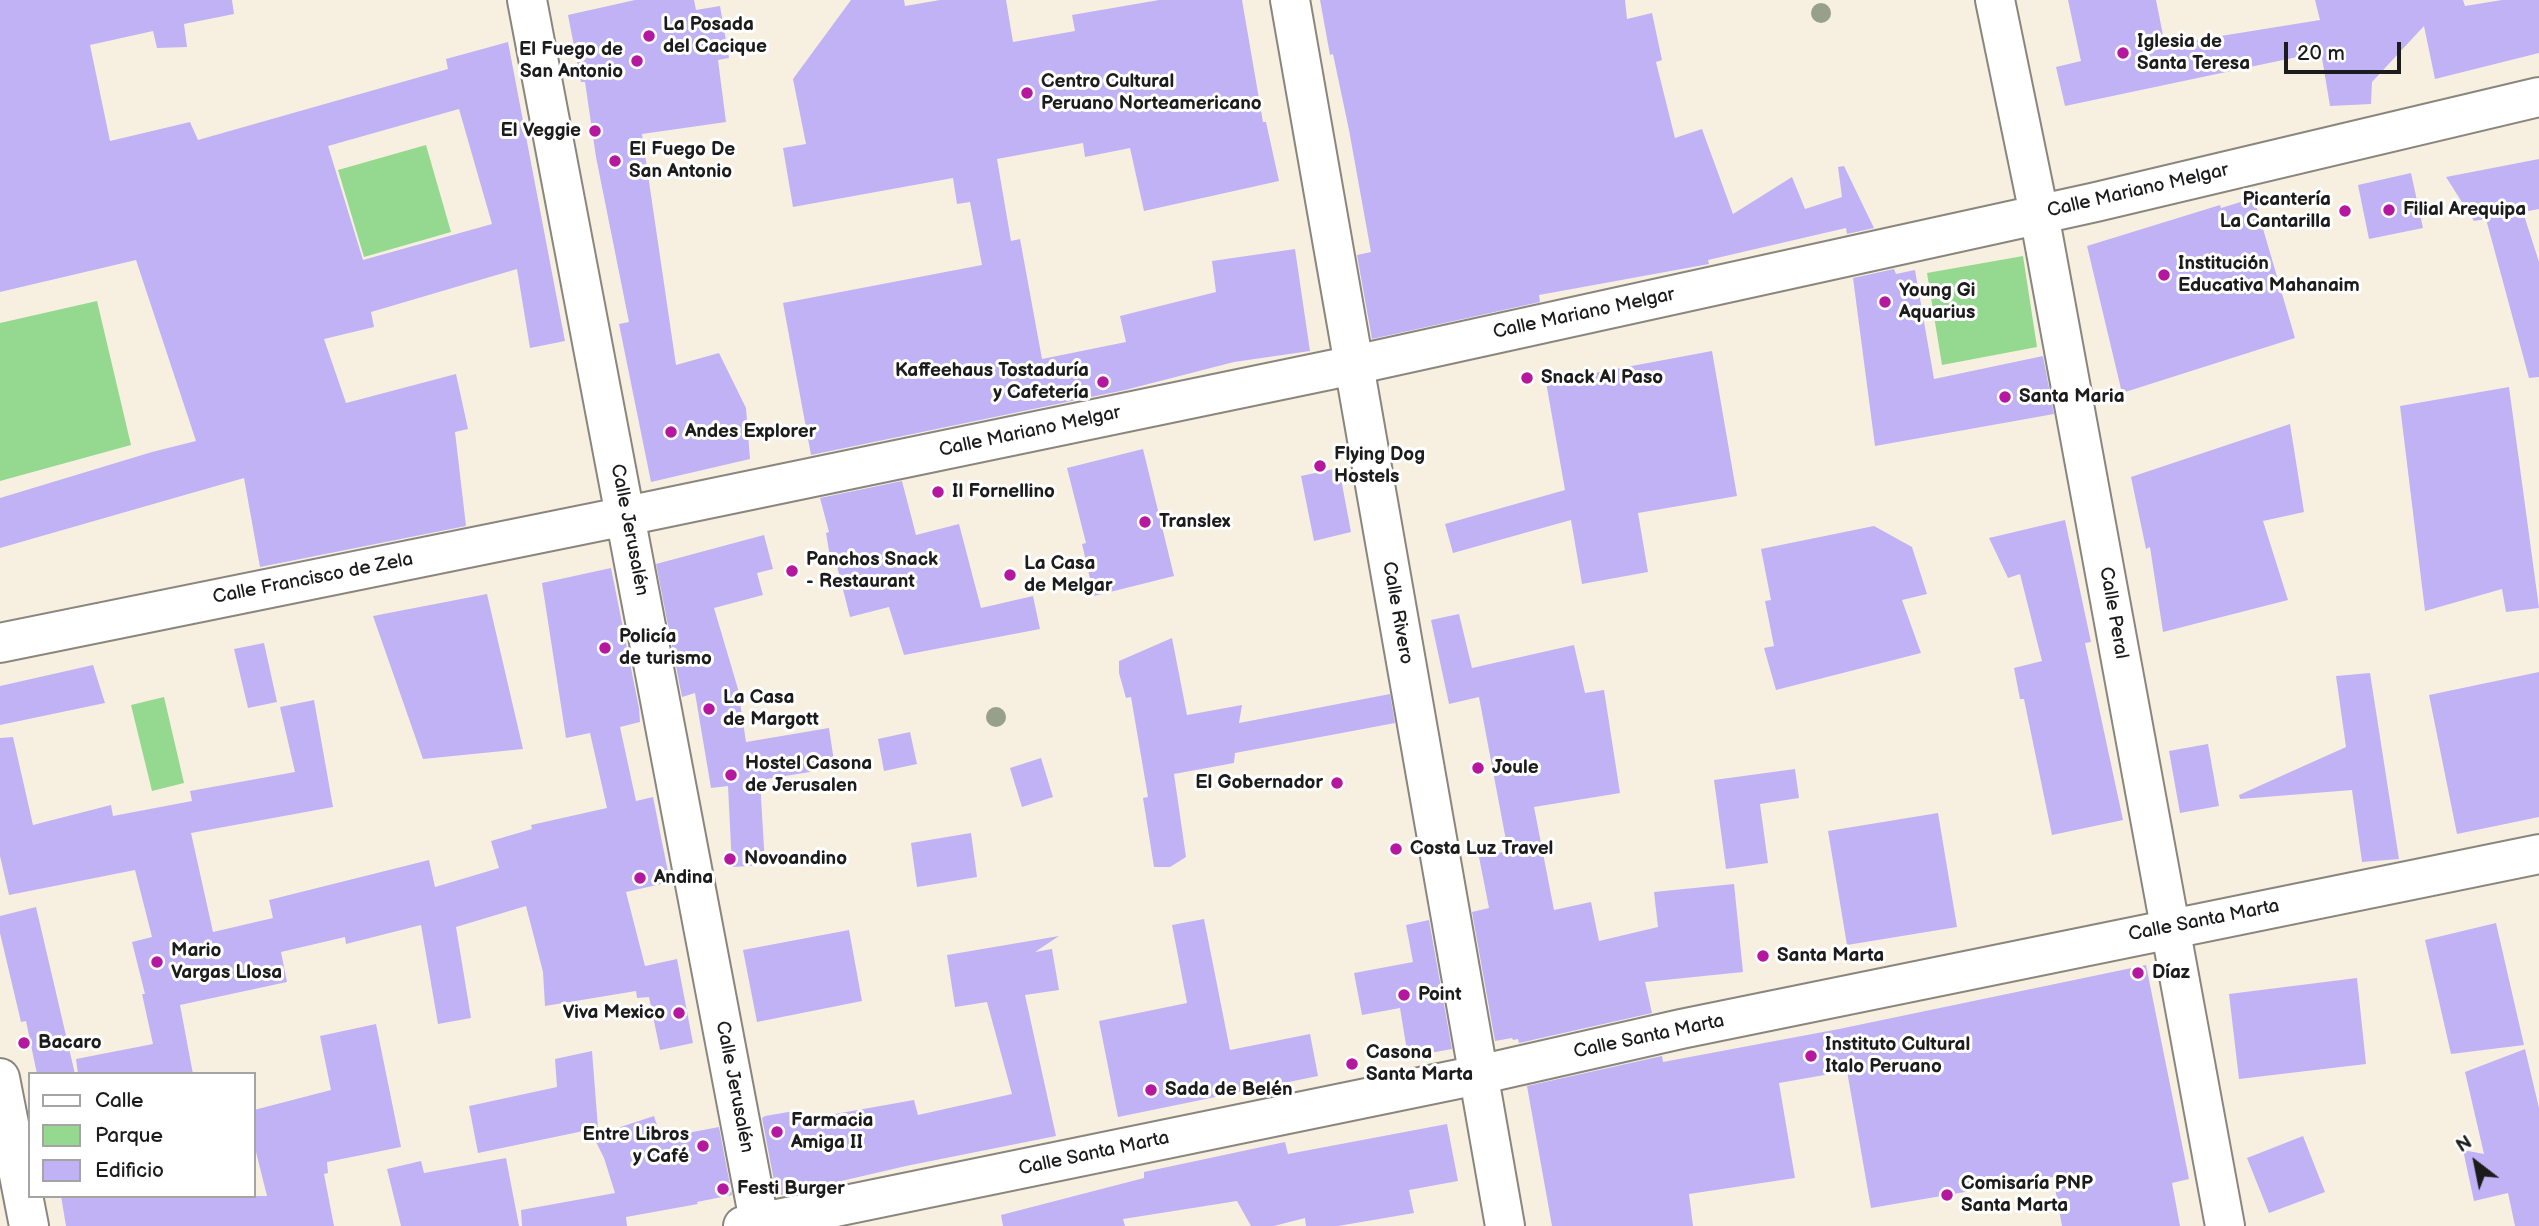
<!DOCTYPE html>
<meta charset="utf-8">
<style>
body{margin:0}
#map{position:relative;width:2539px;height:1226px;overflow:hidden;background:#f7f0e0;font-family:"Balsamiq Sans",sans-serif}
canvas{display:block}
.legend{position:absolute;left:28px;top:1072px;width:228px;height:126px;box-sizing:border-box;background:#fff;border:2px solid #a4a4a4;margin:0;padding:9px 12px;list-style:none;font-size:21px;color:#1c1c1c}
.legend li{display:flex;align-items:center;gap:14px;height:35px}
.legend b{width:35px;border:2px solid #a4a4a4}
.north{position:absolute;left:2441px;top:1128px;width:70px;height:70px;-webkit-text-stroke:5px #fff;paint-order:stroke;rotate:328deg;font-size:19px;font-weight:700;line-height:28px;text-align:center;color:#1c1c1c}
.north::after{content:'';display:block;margin:auto;width:24px;height:32px;background:#1c1c1c;clip-path:polygon(50% 0,100% 100%,50% 72%,0 100%)}
.scale{position:absolute;left:2284px;top:42px;width:117px;height:32px;box-sizing:border-box;border:4px solid #1c1c1c;border-top:0;padding-left:9px;font-size:21px;line-height:24px;white-space:nowrap;color:#1c1c1c;-webkit-text-stroke:5px #fff;paint-order:stroke}
</style>
<div id="map">
<canvas width="2539" height="1226"></canvas>
<ul class="legend">
<li><b style="height:9px;background:#fff"></b>Calle</li>
<li><b style="height:19px;background:#95d890"></b>Parque</li>
<li><b style="height:19px;background:#c1b2f6"></b>Edificio</li>
</ul>
<div class="north">N</div>
<div class="scale">20 m</div>
</div>
<script>
const c = document.querySelector('canvas').getContext('2d');
c.lineJoin = 'round';
function paint(path, color) {
  c.fillStyle = color;
  c.fill(path, 'evenodd');
}
function shape(rows) {
  const path = new Path2D();
  for (const r of rows) {
    path.moveTo(r[0], r[1]);
    for (let i = 2; i < r.length; i += 2) path.lineTo(r[i], r[i + 1]);
  }
  return path;
}
function strokePath(path, color, width, dash) {
  c.strokeStyle = color;
  c.lineWidth = width;
  c.lineCap = dash ? 'butt' : 'round';
  c.setLineDash(dash || []);
  c.stroke(path);
}
function label(font, color, halo, rows, align = 'center') {
  c.font = font + ' "Balsamiq Sans",sans-serif';
  c.lineWidth = 6;
  c.setLineDash([]);
  c.textBaseline = 'middle';
  c.strokeStyle = halo;
  c.fillStyle = color;
  for (const [text, x, y, turn = 0] of rows) {
    c.save();
    c.translate(x, y);
    c.rotate((+turn || 0) * Math.PI / 180);
    c.textAlign = isNaN(turn) ? turn : align;
    if (halo) c.strokeText(text, 0, 0);
    c.fillText(text, 0, 0);
    c.restore();
  }
}
paint(shape([
 [426,145,451,232,364,257,338,170],
 [2023,256,2037,347,1942,365,1927,273],
 [97,301,131,445,0,481,0,323],
 [164,697,184,783,152,791,131,705]
]), '#95d890');
paint(shape([
 [0,0,232,0,234,14,184,24,187,47,157,48,153,31,90,45,110,141,190,122,198,140,448,69,446,59,508,42,565,341,530,348,517,269,371,312,374,327,324,339,346,403,456,374,468,429,455,432,466,526,260,567,244,478,0,548,0,498,152,452,196,441,136,260,0,292],
 [459,109,492,224,363,260,328,146],
 [635,0,694,0,696,10,720,6,729,58,718,60,726,122,642,134,676,365,719,353,746,408,750,459,651,482,619,324,629,322,596,157,585,82,581,82,568,15],
 [851,0,904,0,905,6,940,0,1006,0,1013,42,1075,31,1072,15,1159,0,1242,0,1263,122,1266,122,1279,181,1144,211,1130,148,1085,157,1083,143,997,159,1011,241,1020,239,1042,359,1126,342,1120,316,1216,292,1212,261,1295,249,1310,351,1234,362,1125,390,811,455,783,303,982,265,970,202,957,204,953,178,793,207,783,148,806,144,793,79],
 [1320,0,1625,0,1627,19,1652,13,1662,60,1656,62,1675,138,1702,129,1733,214,1792,177,1805,209,1842,197,1838,167,1844,166,1874,228,1847,234,1846,228,1708,260,1709,264,1539,295,1540,302,1372,339,1357,255,1371,252,1349,130,1333,54,1330,55],
 [2068,0,2156,0,2165,45,2320,20,2315,0,2463,0,2465,6,2502,0,2539,0,2539,53,2435,79,2424,26,2372,82,2371,104,2330,106,2321,52,2065,106,2056,67,2081,61],
 [2539,159,2539,209,2523,212,2539,262,2539,377,2529,378,2486,219,2474,221,2446,177],
 [2411,173,2423,228,2369,239,2358,185],
 [2254,198,2295,338,2122,393,2087,246,2220,205,2221,208],
 [1894,269,1896,274,1915,270,1934,379,2043,356,2054,414,1875,446,1853,278],
 [1712,351,1737,496,1638,513,1648,572,1582,584,1571,520,1453,553,1445,524,1565,490,1546,382],
 [2509,387,2539,608,2506,612,2502,589,2425,611,2400,406],
 [2290,424,2304,512,2263,521,2288,600,2163,632,2150,547,2146,549,2131,477],
 [1143,449,1174,576,1094,596,1082,544,1086,543,1067,468],
 [1339,468,1351,532,1314,541,1301,476],
 [902,481,916,535,959,524,981,608,1033,596,1040,629,904,655,889,607,850,617,836,562,831,563,826,533,829,532,820,498],
 [2065,520,2091,642,2085,643,2123,820,2052,835,2024,699,2020,699,2014,668,2042,661,2020,574,2008,578,1989,538],
 [1874,526,1912,547,1927,594,1902,600,1921,653,1776,690,1764,648,1774,646,1765,601,1771,600,1761,549],
 [764,535,773,569,757,573,763,595,714,608,738,689,746,742,829,728,835,768,760,780,765,865,732,867,728,786,711,788,695,693,682,697,656,564],
 [611,568,639,708,640,722,620,727,636,801,653,797,670,882,626,892,645,966,677,959,693,1043,660,1050,649,997,637,998,636,991,545,1006,543,972,526,906,456,927,471,1018,438,1024,421,925,346,944,345,937,281,952,287,982,180,1005,193,1074,78,1074,76,1059,153,1044,142,994,145,994,132,942,152,937,135,870,9,895,0,856,0,738,13,737,33,825,111,805,113,816,192,801,190,791,295,772,280,707,314,700,333,807,191,833,213,932,273,918,269,900,429,860,435,887,499,868,491,841,532,829,531,825,607,808,590,733,566,738,542,583],
 [487,594,523,749,423,759,373,616],
 [1459,614,1472,668,1574,645,1585,693,1604,690,1620,793,1534,807,1554,910,1591,902,1599,941,1658,927,1654,892,1734,884,1743,972,1645,982,1652,1013,1519,1043,1518,1039,1513,1040,1512,1038,1495,1041,1472,912,1489,908,1479,857,1508,851,1479,697,1449,704,1431,620],
 [1172,638,1187,715,1242,705,1239,723,1390,694,1395,723,1235,753,1234,763,1174,774,1186,857,1170,867,1154,867,1143,798,1148,797,1131,697,1126,698,1119,673,1119,661],
 [264,643,277,702,248,708,234,649],
 [93,665,105,703,0,725,0,686],
 [2539,672,2539,817,2457,834,2429,695],
 [2370,673,2399,859,2362,862,2352,790,2240,799,2239,795,2346,747,2336,676],
 [910,732,917,764,884,771,878,739],
 [2208,744,2219,806,2180,813,2169,751],
 [1041,758,1053,797,1022,807,1010,768],
 [1795,769,1799,798,1760,804,1768,863,1726,869,1714,780],
 [1938,813,1957,927,1847,945,1828,831],
 [971,833,977,877,917,887,911,843],
 [36,907,75,1074,37,1074,26,1021,21,1022,0,933,0,916],
 [1204,919,1230,1050,1310,1034,1318,1076,1118,1117,1099,1021,1187,1003,1172,925],
 [1429,920,1452,1049,1408,1057,1400,1008,1362,1015,1354,973,1413,962,1406,925],
 [2496,923,2524,1045,2451,1054,2425,940],
 [849,930,862,1001,757,1022,743,950],
 [1059,936,1035,952,1052,949,1059,990,1025,995,1056,1136,906,1166,781,1195,779,1185,775,1186,762,1118,765,1116,800,1110,801,1120,914,1100,918,1115,1012,1094,987,1002,955,1007,947,955],
 [2146,965,2189,1179,2172,1183,2180,1226,2062,1226,2053,1177,1871,1208,1847,1071,1779,1083,1795,1178,1689,1194,1693,1226,1552,1226,1527,1086,1662,1056,1663,1062,1839,1029],
 [2357,978,2366,1064,2239,1079,2229,994],
 [376,1024,401,1147,327,1162,328,1173,324,1174,334,1226,66,1226,61,1196,267,1196,254,1144,254,1110,331,1090,320,1036],
 [2525,1049,2539,1108,2539,1226,2515,1226,2508,1193,2474,1201,2463,1150,2484,1154,2465,1072],
 [592,1051,598,1128,478,1153,469,1106,557,1087,555,1059],
 [654,1116,661,1138,719,1127,732,1195,697,1202,698,1204,626,1217,627,1226,522,1226,521,1210,615,1193,604,1158,593,1136],
 [1447,1124,1458,1181,1409,1190,1414,1213,1338,1226,1306,1226,1305,1218,1274,1226,1251,1226,1237,1201,1123,1219,1125,1226,1003,1226,1001,1215,1144,1178,1144,1172,1285,1142,1288,1154],
 [2303,1136,2325,1192,2269,1213,2247,1158],
 [506,1158,519,1226,401,1226,387,1169,421,1161,424,1173]
]), '#c1b2f6');
const minor = shape([
 [527,0,760,1226],
 [1995,0,2039,214,2225,1226],
 [0,643,626,516,1354,365,2096,202,2539,97],
 [0,1078,29,1226],
 [743,1226,1478,1075,1681,1029,2539,854]
]);
const tertiary = shape([
 [1290,0,1505,1226]
]);
strokePath(minor, '#8a867e', 42);
strokePath(tertiary, '#8a867e', 42);
strokePath(minor, '#fff', 38);
strokePath(tertiary, '#fff', 38);
c.fillStyle = '#96a08b';
for (const [x, y] of [
 [1821,13],
 [996,717]
]) {
  c.beginPath();
  c.arc(x, y, 10, 0, 2 * Math.PI);
  c.fill();
}
for (const [x, y, r, color] of [
 [649,36,7,"#b5179e"],
 [2123,53,7,"#b5179e"],
 [637,61,7,"#b5179e"],
 [1027,93,7,"#b5179e"],
 [595,131,7,"#b5179e"],
 [615,161,7,"#b5179e"],
 [2389,210,7,"#b5179e"],
 [2345,211,7,"#b5179e"],
 [2164,275,7,"#b5179e"],
 [1885,302,7,"#b5179e"],
 [1527,378,7,"#b5179e"],
 [1103,382,7,"#b5179e"],
 [2005,397,7,"#b5179e"],
 [671,432,7,"#b5179e"],
 [1320,466,7,"#b5179e"],
 [938,492,7,"#b5179e"],
 [1145,522,7,"#b5179e"],
 [792,571,7,"#b5179e"],
 [1010,575,7,"#b5179e"],
 [605,648,7,"#b5179e"],
 [709,709,7,"#b5179e"],
 [1478,768,7,"#b5179e"],
 [731,775,7,"#b5179e"],
 [1337,783,7,"#b5179e"],
 [1396,849,7,"#b5179e"],
 [730,859,7,"#b5179e"],
 [640,878,7,"#b5179e"],
 [1763,956,7,"#b5179e"],
 [157,962,7,"#b5179e"],
 [2138,973,7,"#b5179e"],
 [1404,995,7,"#b5179e"],
 [679,1013,7,"#b5179e"],
 [24,1043,7,"#b5179e"],
 [1811,1056,7,"#b5179e"],
 [1352,1064,7,"#b5179e"],
 [1151,1090,7,"#b5179e"],
 [777,1132,7,"#b5179e"],
 [703,1146,7,"#b5179e"],
 [723,1189,7,"#b5179e"],
 [1947,1195,7,"#b5179e"]
]) {
  const dot = new Path2D();
  dot.arc(x, y, r, 0, 2 * Math.PI);
  c.fillStyle = color;
  c.fill(dot);
  strokePath(dot, '#fff', 2.5);
}
label('bold 19px', '#1c1c1c', '#fff', [
 ["La Posada",663,25],
 ["del Cacique",663,47],
 ["Iglesia de",2137,42],
 ["Santa Teresa",2137,64],
 ["El Fuego de",623,50,"right"],
 ["San Antonio",623,72,"right"],
 ["Centro Cultural",1041,82],
 ["Peruano Norteamericano",1041,104],
 ["El Veggie",581,131,"right"],
 ["El Fuego De",629,150],
 ["San Antonio",629,172],
 ["Picantería",2331,200,"right"],
 ["La Cantarilla",2331,222,"right"],
 ["Filial Arequipa",2403,210],
 ["Institución",2178,264],
 ["Educativa Mahanaim",2178,286],
 ["Young Gi",1899,291],
 ["Aquarius",1899,313],
 ["Kaffeehaus Tostaduría",1089,371,"right"],
 ["y Cafetería",1089,393,"right"],
 ["Snack Al Paso",1541,378],
 ["Santa Maria",2019,397],
 ["Andes Explorer",685,432],
 ["Flying Dog",1334,455],
 ["Hostels",1334,477],
 ["Il Fornellino",952,492],
 ["Translex",1159,522],
 ["Panchos Snack",806,560],
 ["- Restaurant",806,582],
 ["La Casa",1024,564],
 ["de Melgar",1024,586],
 ["Policía",619,637],
 ["de turismo",619,659],
 ["La Casa",723,698],
 ["de Margott",723,720],
 ["Hostel Casona",745,764],
 ["de Jerusalen",745,786],
 ["Joule",1492,768],
 ["El Gobernador",1323,783,"right"],
 ["Costa Luz Travel",1410,849],
 ["Novoandino",744,859],
 ["Andina",654,878],
 ["Mario",171,951],
 ["Vargas Llosa",171,973],
 ["Santa Marta",1777,956],
 ["Díaz",2152,973],
 ["Point",1418,995],
 ["Viva Mexico",665,1013,"right"],
 ["Bacaro",38,1043],
 ["Instituto Cultural",1825,1045],
 ["Italo Peruano",1825,1067],
 ["Casona",1366,1053],
 ["Santa Marta",1366,1075],
 ["Sada de Belén",1165,1090],
 ["Farmacia",791,1121],
 ["Amiga II",791,1143],
 ["Entre Libros",689,1135,"right"],
 ["y Café",689,1157,"right"],
 ["Comisaría PNP",1961,1184],
 ["Santa Marta",1961,1206],
 ["Festi Burger",737,1189]
], 'left');
label('19px', '#1c1c1c', '#fff', [
 ["Calle Mariano Melgar",2138,191,-13],
 ["Calle Mariano Melgar",1584,314,-12],
 ["Calle Mariano Melgar",1030,432,-12],
 ["Calle Jerusalén",629,530,79],
 ["Calle Francisco de Zela",313,579,-11],
 ["Calle Rivero",1397,613,80],
 ["Calle Peral",2113,613,80],
 ["Calle Santa Marta",2204,921,-11],
 ["Calle Santa Marta",1649,1037,-12],
 ["Calle Jerusalén",734,1087,79],
 ["Calle Santa Marta",1094,1154,-12]
]);
</script>
